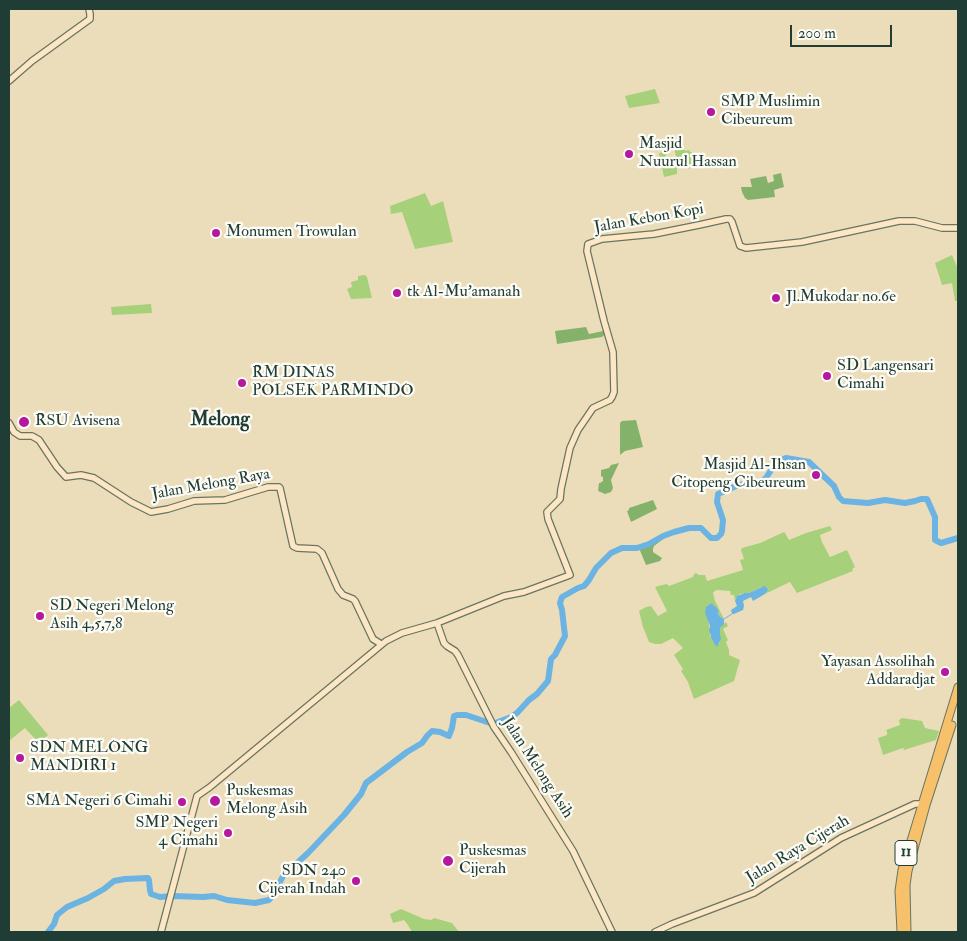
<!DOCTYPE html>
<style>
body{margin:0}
#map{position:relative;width:967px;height:941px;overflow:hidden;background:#ecddba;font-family:"IM FELL Double Pica",serif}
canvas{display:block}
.frame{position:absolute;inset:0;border:10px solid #1f3d34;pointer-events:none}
.scale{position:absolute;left:790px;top:25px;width:102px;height:22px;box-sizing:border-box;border:2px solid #1f3d34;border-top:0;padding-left:6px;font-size:15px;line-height:18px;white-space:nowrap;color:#1f3d34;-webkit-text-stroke:4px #fdfcf7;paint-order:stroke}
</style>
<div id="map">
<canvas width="967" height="941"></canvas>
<div class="frame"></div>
<div class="scale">200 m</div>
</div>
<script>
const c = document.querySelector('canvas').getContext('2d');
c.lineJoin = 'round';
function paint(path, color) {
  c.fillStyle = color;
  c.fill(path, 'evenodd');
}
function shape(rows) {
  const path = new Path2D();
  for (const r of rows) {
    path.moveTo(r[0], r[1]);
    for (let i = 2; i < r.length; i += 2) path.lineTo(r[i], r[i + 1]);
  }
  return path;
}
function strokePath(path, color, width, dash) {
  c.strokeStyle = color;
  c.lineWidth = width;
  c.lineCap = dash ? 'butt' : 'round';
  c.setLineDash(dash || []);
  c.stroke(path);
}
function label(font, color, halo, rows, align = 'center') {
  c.font = font + ' "IM FELL Double Pica",serif';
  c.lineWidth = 4.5;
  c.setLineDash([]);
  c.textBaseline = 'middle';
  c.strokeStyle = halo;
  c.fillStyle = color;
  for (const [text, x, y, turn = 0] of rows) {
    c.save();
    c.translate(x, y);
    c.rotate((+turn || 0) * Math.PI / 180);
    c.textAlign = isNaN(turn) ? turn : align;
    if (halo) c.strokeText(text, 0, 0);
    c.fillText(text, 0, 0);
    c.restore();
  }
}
paint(shape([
 [655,89,660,103,629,108,625,96],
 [680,145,681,150,685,150,685,151,689,150,690,152,692,152,696,161,695,163,691,164,690,168,688,169,687,164,677,166,677,174,664,177,659,153,666,151,667,155,665,156,666,159,676,157,674,147],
 [425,193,431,206,443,201,453,242,415,249,402,212,391,214,390,206],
 [952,255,958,269,958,301,955,301,952,283,942,285,935,263],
 [365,275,367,277,372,298,351,299,347,289,352,287,351,282,358,280,358,276],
 [151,304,152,313,112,315,111,307],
 [830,526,832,530,820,535,822,542,830,557,847,550,855,567,852,569,853,571,797,593,790,582,765,594,767,592,761,587,749,593,740,594,736,598,735,601,734,595,731,595,730,591,717,590,715,591,713,593,715,601,724,619,719,616,719,612,708,619,711,638,714,643,719,644,720,641,720,628,721,626,726,622,728,626,723,629,728,640,726,642,729,650,729,655,740,660,734,681,694,699,688,682,681,671,683,669,674,655,683,648,673,638,661,644,655,644,649,642,643,627,639,611,646,607,651,606,658,616,667,611,655,587,662,585,667,584,669,586,693,577,694,574,696,573,699,575,705,575,707,581,743,570,740,560,744,559,741,550,742,548,760,543,784,532,785,533,789,540,806,533],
 [19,700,48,735,39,743,25,728,9,741,9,708],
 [902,718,922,721,925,728,939,731,936,740,904,750,903,748,883,755,878,738,887,735,887,732,886,730,900,725,899,720],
 [401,909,424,919,431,920,434,918,452,923,459,932,412,932,408,925,404,920,393,923,390,914]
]), '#a7d07b');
paint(shape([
 [781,173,784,187,774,190,775,197,748,200,745,198,742,192,741,187,752,187,750,179,766,176,768,183,774,181,773,175],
 [586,327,589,334,603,331,605,334,602,337,557,344,555,331],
 [636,420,643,447,625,451,620,455,620,423,622,421],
 [619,463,611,480,613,488,611,492,605,494,598,491,599,483,600,483,603,481,603,477,601,476,601,470,609,468,611,465],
 [653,500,657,509,631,522,627,511,629,510,629,508],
 [666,537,654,546,653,549,653,552,662,558,660,561,646,565,639,548,660,538]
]), '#85b26b');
paint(shape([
 [764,586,767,588,768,590,765,594,753,601,751,597,743,601,744,606,743,610,734,614,732,614,731,610,737,606,735,601,737,596,745,593,749,593],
 [712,603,714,606,716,607,718,610,719,616,724,619,724,624,720,628,720,634,721,639,717,647,714,643,711,638,711,635,709,631,710,626,705,613,706,607]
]), '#6bb3e3');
strokePath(shape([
 [724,619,732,614]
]), '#6bb3e3', 1);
strokePath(shape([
 [48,932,54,924,57,915,67,907,88,898,104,889,114,881,125,879,148,878,149,880,150,890,151,894,160,897,172,896,203,897,214,896,227,900,255,903,269,900,273,896,283,876,308,853,344,815,361,794,366,783,407,752,422,743,427,736,432,731,440,732,449,736,452,728,454,716,457,715,466,715,493,724,511,717,517,713,529,700,537,694,548,681,551,659,555,655,565,636,562,610,560,603,562,597,578,588,584,586,589,580,596,568,611,553,622,548,637,548,649,544,663,536,674,532,689,528,701,528,711,538,717,538,721,534,722,531,723,520,717,502,718,494,736,486,744,484,755,485,766,478,773,467,779,461,786,458,809,462,834,486,839,497,843,501,868,503,885,500,905,503,915,501,921,499,927,499,935,517,935,540,941,543,958,538]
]), '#6bb3e3', 6);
const secondary = shape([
 [9,81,32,61,90,19,90,14,89,9],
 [9,423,14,432,20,436,32,436,39,440,57,467,66,477,81,475,94,478,131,502,151,512,168,509,194,501,225,500,268,487,279,487,280,488,293,546,297,548,317,549,322,553,338,589,343,595,353,599,355,601,373,639,381,644],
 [437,623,444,643,447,646,455,651,458,655,494,727,511,752,573,851,612,932],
 [161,932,197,796,210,787,386,641,402,633,437,623,504,596,524,592,570,575,548,519,547,512,560,499,561,489,570,448,578,430,593,408,610,400,612,397,614,392,613,352,604,321,587,251,588,244,602,239,654,234,699,225,726,219,730,219,732,222,740,246,746,248,802,242,899,221,915,221,942,228,958,228],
 [655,932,672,924,754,893,841,838,915,804,924,804]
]);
const trunk = shape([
 [901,932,899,891,902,870,958,687],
 [907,932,906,885,908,871,926,805,952,725]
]);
strokePath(secondary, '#677563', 8);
strokePath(trunk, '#677563', 9);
strokePath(secondary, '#fce6c4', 5.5);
strokePath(trunk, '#f7c06b', 7);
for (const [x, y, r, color] of [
 [711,112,5,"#b5179e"],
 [629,154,5,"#b5179e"],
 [216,233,5,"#b5179e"],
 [397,293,5,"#b5179e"],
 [776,298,5,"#b5179e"],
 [827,376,5,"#b5179e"],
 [242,383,5,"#b5179e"],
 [24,422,6,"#b5179e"],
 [816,475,5,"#b5179e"],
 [40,616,5,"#b5179e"],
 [945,672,5,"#b5179e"],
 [20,758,5,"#b5179e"],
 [215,801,6,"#b5179e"],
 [182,802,5,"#b5179e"],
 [228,833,5,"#b5179e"],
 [448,861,6,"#b5179e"],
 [356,881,5,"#b5179e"]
]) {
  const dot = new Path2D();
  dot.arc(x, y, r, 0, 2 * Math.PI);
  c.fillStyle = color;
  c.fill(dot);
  strokePath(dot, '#fdfcf7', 2);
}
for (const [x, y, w] of [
 [906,853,22]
]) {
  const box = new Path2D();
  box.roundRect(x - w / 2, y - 12.5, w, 25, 4);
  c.fillStyle = '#fdfcf7';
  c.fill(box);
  strokePath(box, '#1f3d34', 1);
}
label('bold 15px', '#1f3d34', null, [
 ["11",906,853]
]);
label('16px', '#1f3d34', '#fdfcf7', [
 ["SMP Muslimin",721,103],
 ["Cibeureum",721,121],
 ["Masjid",639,145],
 ["Nuurul Hassan",639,163],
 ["Monumen Trowulan",226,233],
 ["tk Al-Mu'amanah",407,293],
 ["Jl.Mukodar no.6e",786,298],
 ["SD Langensari",837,367],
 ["Cimahi",837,385],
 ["RM DINAS",252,374],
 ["POLSEK PARMINDO",252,392],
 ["RSU Avisena",35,422],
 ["Masjid Al-Ihsan",806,466,"right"],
 ["Citopeng Cibeureum",806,484,"right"],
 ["SD Negeri Melong",50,607],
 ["Asih 4,5,7,8",50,625],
 ["Yayasan Assolihah",935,663,"right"],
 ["Addaradjat",935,681,"right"],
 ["SDN MELONG",30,749],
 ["MANDIRI 1",30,767],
 ["Puskesmas",226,792],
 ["Melong Asih",226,810],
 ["SMA Negeri 6 Cimahi",172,802,"right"],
 ["SMP Negeri",218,824,"right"],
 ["4 Cimahi",218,842,"right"],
 ["Puskesmas",459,852],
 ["Cijerah",459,870],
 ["SDN 240",346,872,"right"],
 ["Cijerah Indah",346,890,"right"]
], 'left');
label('16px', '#1f3d34', '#fdfcf7', [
 ["Jalan Kebon Kopi",649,219,-10],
 ["Jalan Melong Raya",211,485,-10],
 ["Jalan Melong Asih",537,768,57],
 ["Jalan Raya Cijerah",798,850,-31]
]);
label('bold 19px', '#1f3d34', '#fdfcf7', [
 ["Melong",220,421]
]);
</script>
